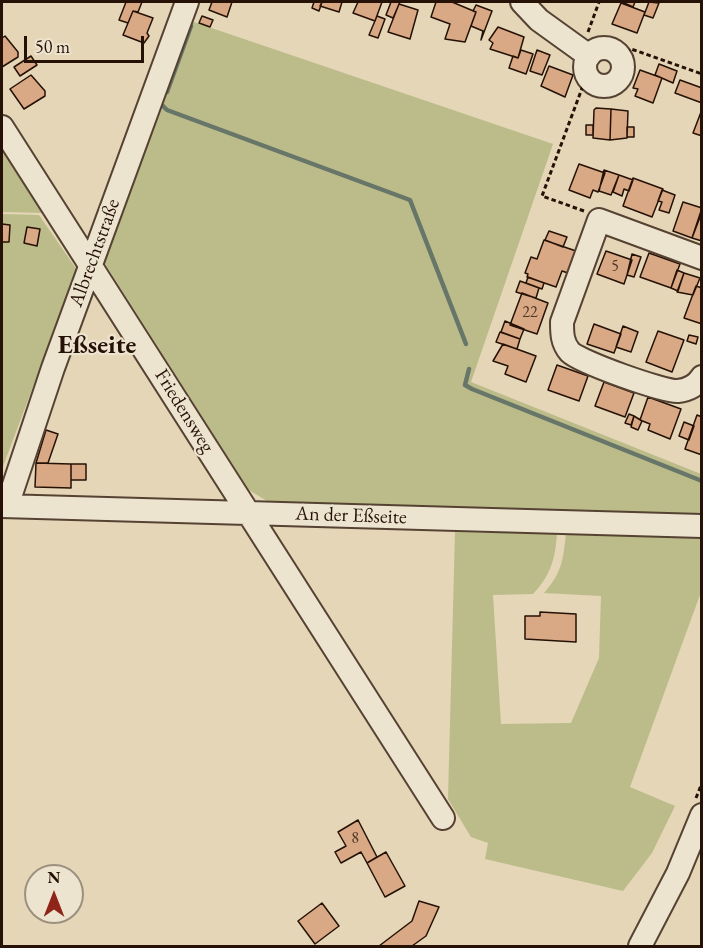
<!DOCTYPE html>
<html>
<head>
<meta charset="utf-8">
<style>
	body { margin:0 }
	#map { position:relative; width:703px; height:948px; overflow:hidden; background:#e4d6b7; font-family:"EB Garamond",serif }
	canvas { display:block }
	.frame { position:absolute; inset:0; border:3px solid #251106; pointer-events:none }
	.north { position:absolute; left:24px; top:864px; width:60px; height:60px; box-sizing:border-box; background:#ede4d0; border:2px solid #9d907f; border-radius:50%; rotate:0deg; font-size:16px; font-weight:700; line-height:24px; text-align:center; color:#251106 }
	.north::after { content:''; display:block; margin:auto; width:21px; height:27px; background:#8f2418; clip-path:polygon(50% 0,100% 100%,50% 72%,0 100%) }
	.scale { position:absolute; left:24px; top:36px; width:120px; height:27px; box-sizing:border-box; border:3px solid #251106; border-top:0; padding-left:8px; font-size:18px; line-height:21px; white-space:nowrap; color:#251106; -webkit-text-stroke:4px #ede4d0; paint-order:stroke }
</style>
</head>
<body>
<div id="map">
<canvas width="703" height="948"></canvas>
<div class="frame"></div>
<div class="north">N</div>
<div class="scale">50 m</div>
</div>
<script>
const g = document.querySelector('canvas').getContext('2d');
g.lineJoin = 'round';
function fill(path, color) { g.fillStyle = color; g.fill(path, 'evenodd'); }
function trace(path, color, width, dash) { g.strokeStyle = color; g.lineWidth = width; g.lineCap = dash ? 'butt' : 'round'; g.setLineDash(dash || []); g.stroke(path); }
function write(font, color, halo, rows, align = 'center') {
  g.font = font + ' "EB Garamond",serif'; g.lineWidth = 4.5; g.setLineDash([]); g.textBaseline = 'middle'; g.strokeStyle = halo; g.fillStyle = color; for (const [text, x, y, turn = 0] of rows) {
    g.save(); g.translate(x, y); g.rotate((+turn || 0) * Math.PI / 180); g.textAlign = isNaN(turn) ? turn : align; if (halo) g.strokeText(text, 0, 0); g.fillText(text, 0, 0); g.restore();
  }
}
fill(new Path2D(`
	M 188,20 L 553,144 L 471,382 L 701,474 L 701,516 L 272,504 L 249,490 L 104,262 Z
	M 2,148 L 44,213 L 2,212 Z
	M 2,214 L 39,215 L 77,270 L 2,469 Z
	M 455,532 L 557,534 C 555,559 551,575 533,594 L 493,595 L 501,724 L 571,723 L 599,658 L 601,596 L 544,593 C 562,572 563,561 566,533 L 701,536 L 701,592 L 630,787 L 675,806 L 652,853 L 623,891 L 485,859 L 488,843 L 471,837 L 448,799 Z`), '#bbbc89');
trace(new Path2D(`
	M 167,92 L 191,26
	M 163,106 L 167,110 L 410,200 L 466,344
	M 469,369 L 465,385 L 472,389 L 702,481`), '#68766a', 4.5);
const building = new Path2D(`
	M 126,2 L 142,2 L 138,12 L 133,11 L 128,23 L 119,20 Z
	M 212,2 L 232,2 L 227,17 L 209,10 Z
	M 314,2 L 322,2 L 319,11 L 312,8 Z
	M 322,2 L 342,2 L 339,12 L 320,6 Z
	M 358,2 L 382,2 L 375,21 L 353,13 Z
	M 391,2 L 400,2 L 393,18 L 386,15 Z
	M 436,2 L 452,2 L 476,12 L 465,42 L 445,39 L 450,24 L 431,17 Z
	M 622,2 L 635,2 L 633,7 Z
	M 649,2 L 659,3 L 653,18 L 644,15 Z
	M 621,3 L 645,12 L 637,33 L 612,24 Z
	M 399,4 L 418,10 L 410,39 L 388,32 Z
	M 476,5 L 492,11 L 481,40 L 483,31 L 471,26 L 476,12 L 473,11 Z
	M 133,11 L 153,18 L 147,33 L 149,36 L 144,43 L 123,35 Z
	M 202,16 L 213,20 L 210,27 L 199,23 Z
	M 377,16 L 385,19 L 378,38 L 369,35 Z
	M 498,27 L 524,37 L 518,58 L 490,49 L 493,43 L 489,40 Z
	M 5,36 L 18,52 L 18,57 L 2,67 L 2,38 Z
	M 521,50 L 533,54 L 526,74 L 509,68 L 513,56 L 518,58 Z
	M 537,50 L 550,55 L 542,75 L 530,71 Z
	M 31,56 L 37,65 L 20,76 L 14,67 Z
	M 659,64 L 677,71 L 673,83 L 655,75 Z
	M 549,66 L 573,75 L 565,97 L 541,86 Z
	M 640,70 L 662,78 L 653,103 L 635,96 L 638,89 L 633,88 Z
	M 31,75 L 45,91 L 45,96 L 24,109 L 10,89 Z
	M 680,80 L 702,88 L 702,103 L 675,93 Z
	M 596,108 L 611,109 L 610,140 L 593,138 L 594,110 Z
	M 611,109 L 628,111 L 627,138 L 610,140 Z
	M 701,112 L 702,112 L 702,136 L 693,133 Z
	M 586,125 L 593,125 L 593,135 L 586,135 Z
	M 627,127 L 634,127 L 634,137 L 627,137 Z
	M 579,164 L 605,173 L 598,192 L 593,190 L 590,198 L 569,190 Z
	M 604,170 L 619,175 L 611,195 L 599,191 Z
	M 619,175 L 633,180 L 629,191 L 624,189 L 622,196 L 613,192 Z
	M 633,178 L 663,189 L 652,217 L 623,206 Z
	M 662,190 L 675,195 L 669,213 L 659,210 L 662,202 L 658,201 Z
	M 683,202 L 702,208 L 692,238 L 673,231 Z
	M 702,212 L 702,241 L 692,238 Z
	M 2,224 L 10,225 L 9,242 L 2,242 Z
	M 27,227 L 40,229 L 37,246 L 24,243 Z
	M 549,231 L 567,237 L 563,247 L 545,240 Z
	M 544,240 L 576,251 L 568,273 L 562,271 L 556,287 L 527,277 L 528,274 L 525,273 L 531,257 L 537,259 Z
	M 606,251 L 632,260 L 624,284 L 597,274 Z
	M 649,253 L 680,264 L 671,288 L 640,277 Z
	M 632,254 L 641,257 L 634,277 L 627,275 Z
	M 677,270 L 684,273 L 678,291 L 671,288 Z
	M 684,273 L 700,278 L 693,295 L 677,292 Z
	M 528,277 L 544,283 L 542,289 L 526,283 Z
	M 520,281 L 539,288 L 536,298 L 516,292 Z
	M 696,286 L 702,288 L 702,324 L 684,318 Z
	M 522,293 L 548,303 L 537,334 L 510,325 Z
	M 505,321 L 524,329 L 520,339 L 501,332 Z
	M 594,324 L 621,334 L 614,353 L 587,344 Z
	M 623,326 L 638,332 L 631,352 L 616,347 Z
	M 658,331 L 684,340 L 672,372 L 646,362 Z
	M 500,332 L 520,339 L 517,349 L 496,342 Z
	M 689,335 L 698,337 L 696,344 L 687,341 Z
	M 503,344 L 536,356 L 526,382 L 505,374 L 508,366 L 493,361 Z
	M 557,365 L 588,376 L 579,401 L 548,390 Z
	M 604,382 L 634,393 L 625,417 L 595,406 Z
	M 648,397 L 681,409 L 670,439 L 648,430 L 650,424 L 640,420 Z
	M 629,414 L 634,416 L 631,425 L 625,423 Z
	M 697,415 L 702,417 L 702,455 L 685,449 Z
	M 634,416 L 642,421 L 638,430 L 631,427 Z
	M 684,422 L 694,426 L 689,440 L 679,436 Z
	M 46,430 L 58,434 L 48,463 L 36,463 Z
	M 36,463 L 71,464 L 71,488 L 35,487 Z
	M 71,464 L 86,464 L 86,480 L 71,480 Z
	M 540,612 L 576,614 L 576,642 L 525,639 L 525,616 L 540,616 Z
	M 358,820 L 377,857 L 367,863 L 361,852 L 341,863 L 335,852 L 346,846 L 338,832 Z
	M 386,852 L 405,886 L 385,897 L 367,863 Z
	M 419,901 L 439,907 L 426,936 L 412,946 L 379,946 L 412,921 Z
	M 322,903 L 339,926 L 315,944 L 298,921 Z`);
fill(building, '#d8a984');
trace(building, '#251106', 1.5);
const minor = new Path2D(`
	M 522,2 L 539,20 L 589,56
	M585 67a19 19 0 1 1 38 0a19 19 0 1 1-38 0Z
	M 2,127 L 443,818
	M 702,258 L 599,220 L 562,322 C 562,333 562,343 570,352 C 580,362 664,392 678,391 C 688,390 697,385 702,377
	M 2,506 L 702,526
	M 7,506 L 53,368 L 187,2
	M 640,946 L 678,873 L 702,815`);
trace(minor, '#554232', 26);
trace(new Path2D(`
	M 588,32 L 599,2
	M 620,57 L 631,49 L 702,74
	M 584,211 L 542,196 L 584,83 L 591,80
	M 696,798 L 702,783`), '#251106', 3, [4.5, 3]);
trace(minor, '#ede4d0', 22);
write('16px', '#523726', null, [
	["5",615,267],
	["22",530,313],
	["8",355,839]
]);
write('20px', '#251106', '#ede4d0', [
	["Albrechtstraße",95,253,-70],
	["Friedensweg",184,411,58],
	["An der Eßseite",351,516,2]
]);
write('bold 26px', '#251106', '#ede4d0', [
	["Eßseite",97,346]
]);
</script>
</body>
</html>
